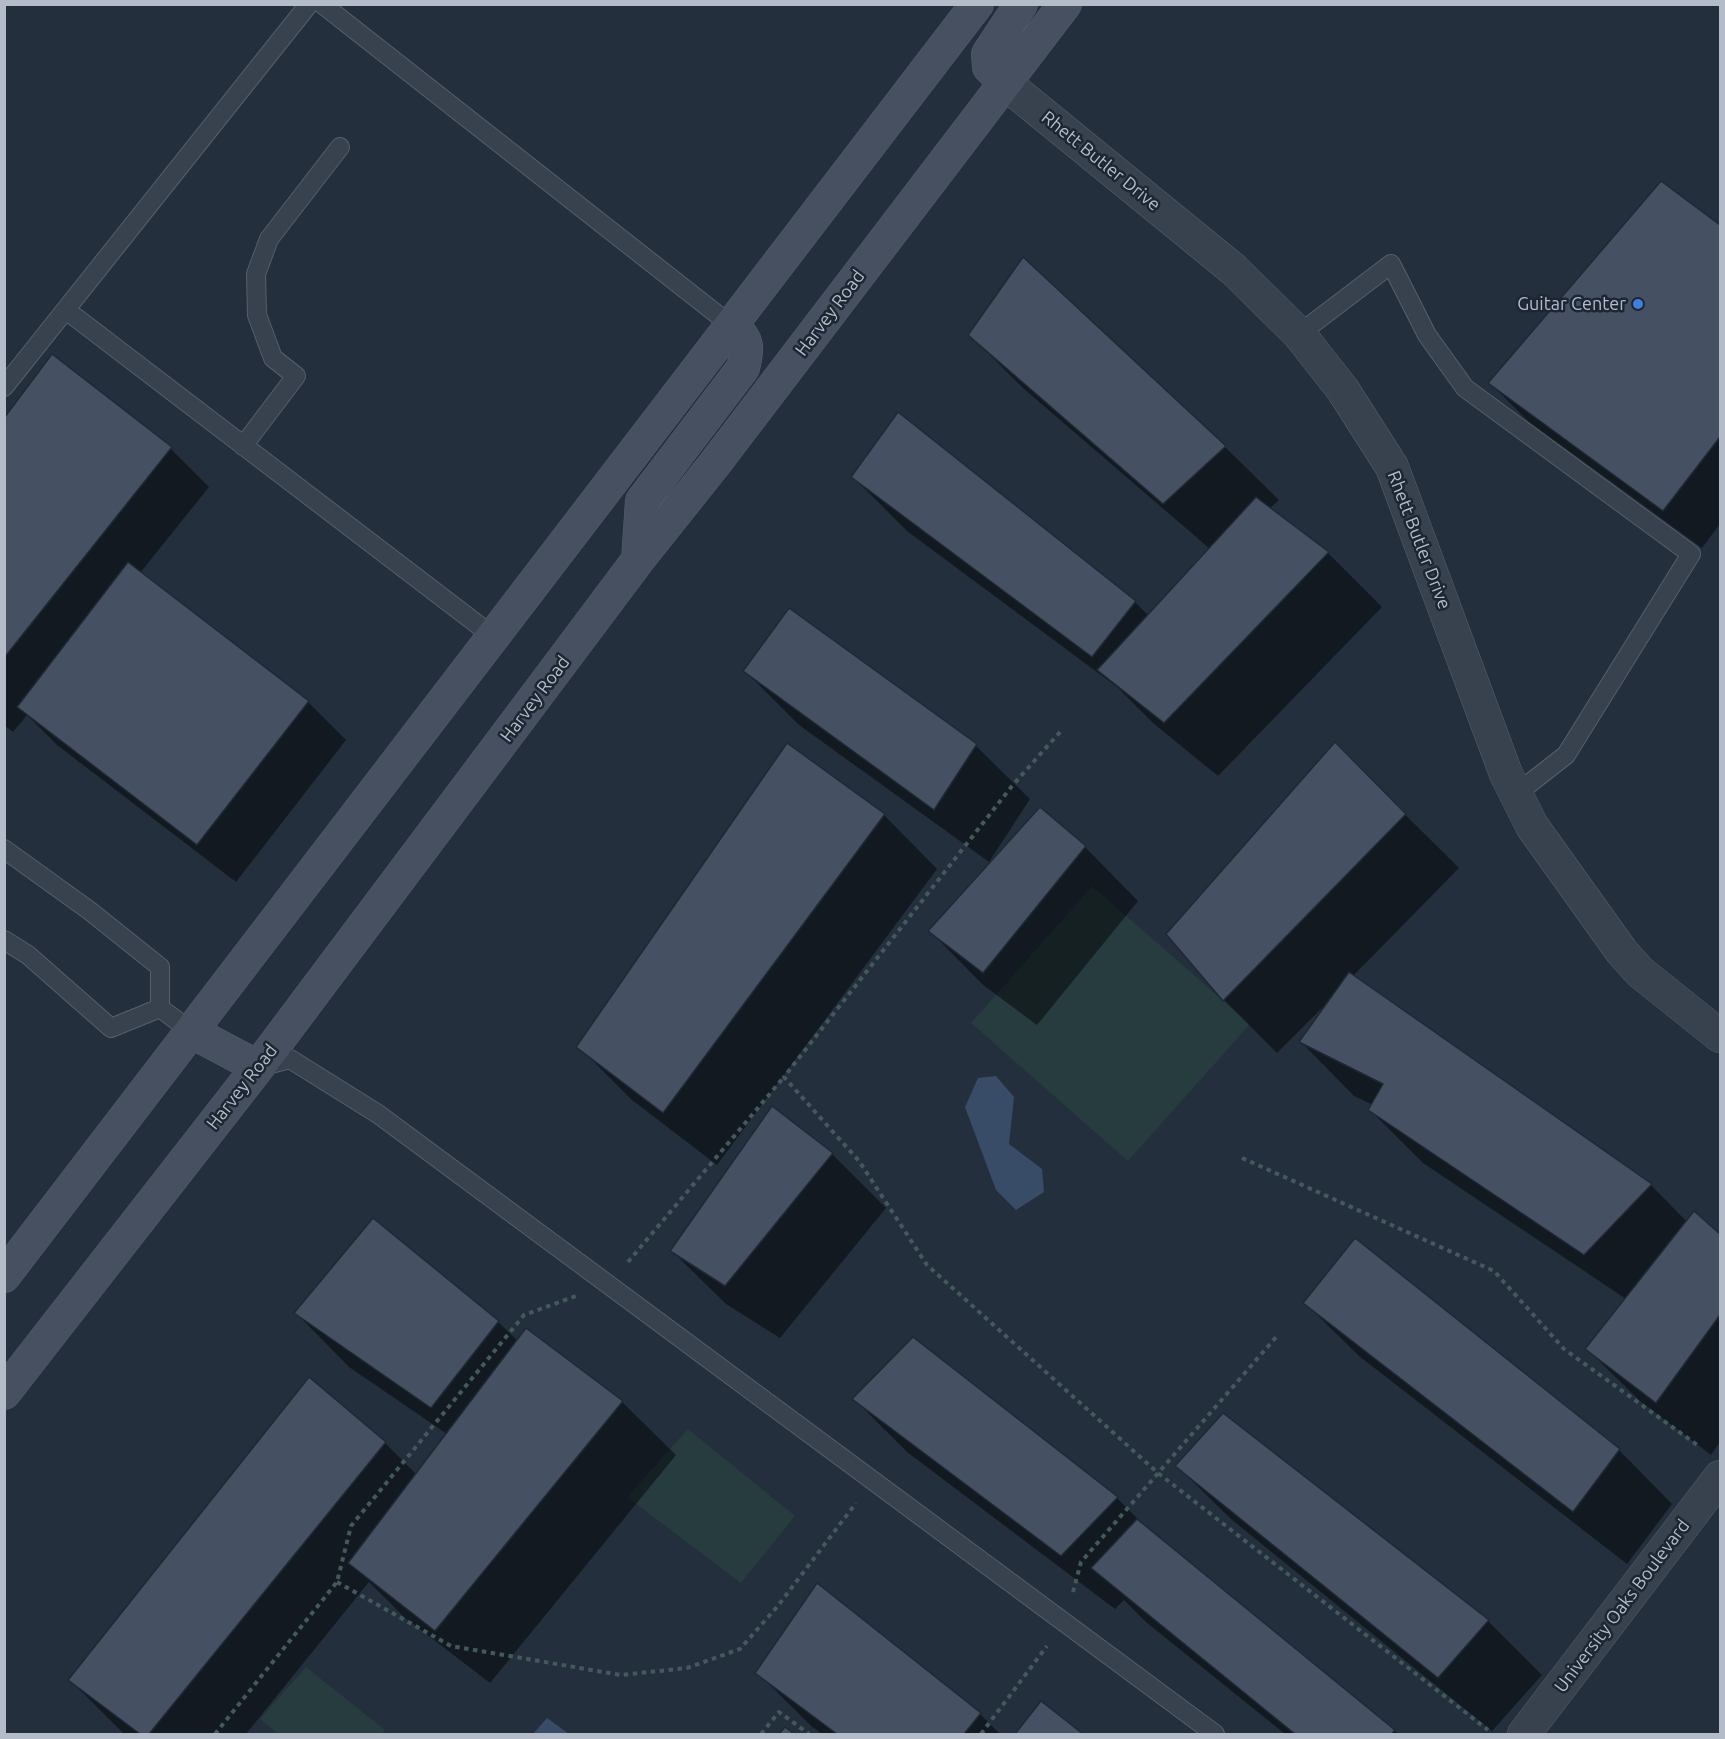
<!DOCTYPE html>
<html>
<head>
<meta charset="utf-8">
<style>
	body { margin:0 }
	#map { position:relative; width:1725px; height:1739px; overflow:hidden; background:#242f3e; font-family:Ubuntu,sans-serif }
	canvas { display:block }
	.frame { position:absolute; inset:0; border:6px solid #b4bcc9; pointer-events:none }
</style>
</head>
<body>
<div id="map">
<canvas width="1725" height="1739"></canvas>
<div class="frame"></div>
</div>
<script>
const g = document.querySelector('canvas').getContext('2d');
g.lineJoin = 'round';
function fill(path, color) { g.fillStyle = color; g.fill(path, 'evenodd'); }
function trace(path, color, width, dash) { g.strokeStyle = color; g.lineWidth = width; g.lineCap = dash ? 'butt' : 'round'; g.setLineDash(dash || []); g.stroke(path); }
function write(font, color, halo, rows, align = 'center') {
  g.font = font + ' Ubuntu,sans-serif'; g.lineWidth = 5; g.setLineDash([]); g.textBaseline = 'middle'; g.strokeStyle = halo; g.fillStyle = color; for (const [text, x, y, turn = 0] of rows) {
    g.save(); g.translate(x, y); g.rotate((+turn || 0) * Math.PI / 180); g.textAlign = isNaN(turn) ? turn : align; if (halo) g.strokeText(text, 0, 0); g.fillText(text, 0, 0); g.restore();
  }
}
fill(new Path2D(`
	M 1092,886 L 1250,1024 L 1128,1161 L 971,1023 Z
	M 688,1429 L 795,1516 L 741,1583 L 627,1497 Z
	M 306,1667 L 385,1730 L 382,1734 L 278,1734 L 260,1719 Z`), '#263c3f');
fill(new Path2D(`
	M 996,1076 L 1014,1097 L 1009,1144 L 1042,1169 L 1044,1192 L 1016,1210 L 996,1190 L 965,1107 L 978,1078 Z
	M 547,1718 L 569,1734 L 533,1734 Z`), '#394c67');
fill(new Path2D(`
	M 1662,183 L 1720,226 L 1720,524 L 1702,548 L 1528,421 L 1490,383 Z
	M 970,335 L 1225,447 L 1279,500 L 1269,509 L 1328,553 L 1382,607 L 1218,776 L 1153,723 L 1117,687 L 907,531 L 853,477 L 899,414 L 1135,602 L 1149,616 L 1210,549 L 1023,388 Z
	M 4,420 L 171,449 L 209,487 L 140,573 L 308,702 L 346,740 L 236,882 L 57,745 L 27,715 L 13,732 L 4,725 Z
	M 789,610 L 976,746 L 1030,799 L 989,862 L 799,725 L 745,671 Z
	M 1335,745 L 1459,868 L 1353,976 L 1651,1185 L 1687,1222 L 1694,1213 L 1720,1236 L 1720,1442 L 1711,1455 L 1641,1402 L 1587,1349 L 1626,1299 L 1423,1163 L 1370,1110 L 1373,1105 L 1354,1096 L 1301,1042 L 1326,1006 L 1325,1005 L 1277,1053 L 1224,1000 Z
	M 884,815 L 937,869 L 717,1165 L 632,1100 L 578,1046 Z
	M 1085,847 L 1138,901 L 1037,1025 L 983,985 L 930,931 Z
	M 773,1108 L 832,1154 L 886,1208 L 780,1338 L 726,1304 L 672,1251 Z
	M 374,1221 L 498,1322 L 518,1341 L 622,1402 L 676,1455 L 490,1683 L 404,1617 L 369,1582 L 246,1734 L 124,1734 L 70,1680 L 385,1443 L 417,1475 L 447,1434 L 349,1367 L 296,1313 Z
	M 1305,1303 L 1619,1450 L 1672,1504 L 1627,1564 L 1359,1356 Z
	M 854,1399 L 1117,1498 L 1154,1535 L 1398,1734 L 1285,1734 L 1146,1622 L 1124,1600 L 1115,1609 L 907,1452 Z
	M 1177,1466 L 1488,1621 L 1542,1675 L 1492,1731 L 1231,1519 Z
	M 757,1672 L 980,1714 L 1000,1734 L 822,1734 L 811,1726 Z
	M 1041,1704 L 1080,1734 L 1017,1734 Z`), '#0007');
const building = new Path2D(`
	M 1661,181 L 1720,225 L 1720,437 L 1663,511 L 1488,383 Z
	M 1023,257 L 1226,446 L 1163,504 L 968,335 Z
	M 52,354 L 172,447 L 4,658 L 4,418 Z
	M 898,412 L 1136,601 L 1092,657 L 851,477 Z
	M 1256,497 L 1329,552 L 1164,723 L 1097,670 Z
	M 128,562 L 309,701 L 197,845 L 17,707 Z
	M 789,608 L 977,744 L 934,810 L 743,671 Z
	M 1335,742 L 1406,814 L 1223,1001 L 1166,934 Z
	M 787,743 L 885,814 L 663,1113 L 576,1047 Z
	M 1040,807 L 1086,846 L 983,973 L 928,931 Z
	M 1349,972 L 1652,1184 L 1584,1255 L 1368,1110 L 1383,1084 L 1299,1042 Z
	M 772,1106 L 833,1153 L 725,1286 L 670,1251 Z
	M 1694,1211 L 1720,1234 L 1720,1315 L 1656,1403 L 1585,1349 Z
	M 373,1218 L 499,1321 L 431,1408 L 294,1313 Z
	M 1355,1238 L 1620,1449 L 1573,1512 L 1303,1303 Z
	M 526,1328 L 623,1401 L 435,1631 L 348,1563 Z
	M 913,1337 L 1118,1497 L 1061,1556 L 852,1399 Z
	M 309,1377 L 386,1442 L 149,1734 L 140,1734 L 68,1680 Z
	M 1223,1413 L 1489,1620 L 1438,1678 L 1175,1466 Z
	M 1137,1519 L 1395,1730 L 1392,1734 L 1295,1734 L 1091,1568 Z
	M 817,1583 L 981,1713 L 964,1734 L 837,1734 L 755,1673 Z
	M 1041,1701 L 1083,1734 L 1015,1734 Z
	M 785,1727 L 794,1734 L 779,1734 Z`);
fill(building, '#455162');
trace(building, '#1f2835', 1.5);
const lane = new Path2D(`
	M 322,4 L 732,326
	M 66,310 L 494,637
	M 1299,334 L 1391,264 L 1427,335 L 1465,388 L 1691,554 L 1566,755 L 1516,794
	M 4,387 L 309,4
	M 243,446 L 296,376 L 273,358 L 257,315 L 256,274 L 269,239 L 340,147
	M 4,849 L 90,911 L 160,967 L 160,1008
	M 4,940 L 28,955 L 111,1028 L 160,1008
	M 160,1008 L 192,1032
	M 259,1067 L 290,1059 L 378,1114 L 1215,1734`);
const street = new Path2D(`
	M 1005,83 L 1233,269 L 1299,334 L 1343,390 L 1392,467 L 1506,774 L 1532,826 L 1622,952 L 1640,972 L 1720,1036
	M 1524,1734 L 1720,1477`);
const secondary = new Path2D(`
	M 1005,83 L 989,67 L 988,54 L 1021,4
	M 638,560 L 642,501 L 743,368 C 748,349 749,339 732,326
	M 192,1032 L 258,1067
	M 4,1276 L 977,4
	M 4,1393 L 258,1067 L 638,560 L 713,466 L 1065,4`);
trace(lane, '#565f6c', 20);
trace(street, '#565f6c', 34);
trace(secondary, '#565f6c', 34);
trace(new Path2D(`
	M 1060,732 L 1012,786 L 784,1077 L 859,1161 L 927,1265 L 1158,1473 L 1488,1730
	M 1242,1158 L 1494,1271 L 1564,1349 L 1700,1447
	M 628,1262 L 784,1077
	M 337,1582 L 451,1646 L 621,1675 L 687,1668 L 740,1649 L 777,1607 L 856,1503
	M 1073,1592 L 1081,1562 L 1277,1336
	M 215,1734 L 337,1582 L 351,1526 L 524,1315 L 576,1296
	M 761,1734 L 779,1712 L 809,1734
	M 981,1734 L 1047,1646`), '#44595c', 4, [4.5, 4.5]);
trace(lane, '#38414e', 18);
trace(street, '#38414e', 33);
trace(secondary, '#465061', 33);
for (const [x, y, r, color] of [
	[1638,304,6,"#3f7fe0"]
]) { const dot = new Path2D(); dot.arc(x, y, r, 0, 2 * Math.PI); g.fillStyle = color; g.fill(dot); trace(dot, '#1d2633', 2); }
write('18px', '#b4bcc9', '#1d2633', [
	["Rhett Butler Drive",1101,161,39],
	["Harvey Road",830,313,-53],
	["Rhett Butler Drive",1419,540,69],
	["Harvey Road",535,699,-53],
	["Harvey Road",242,1087,-52],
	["University Oaks Boulevard",1622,1606,-53]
]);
write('18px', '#b4bcc9', '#1d2633', [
	["Guitar Center",1626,304]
], 'right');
</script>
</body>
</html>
